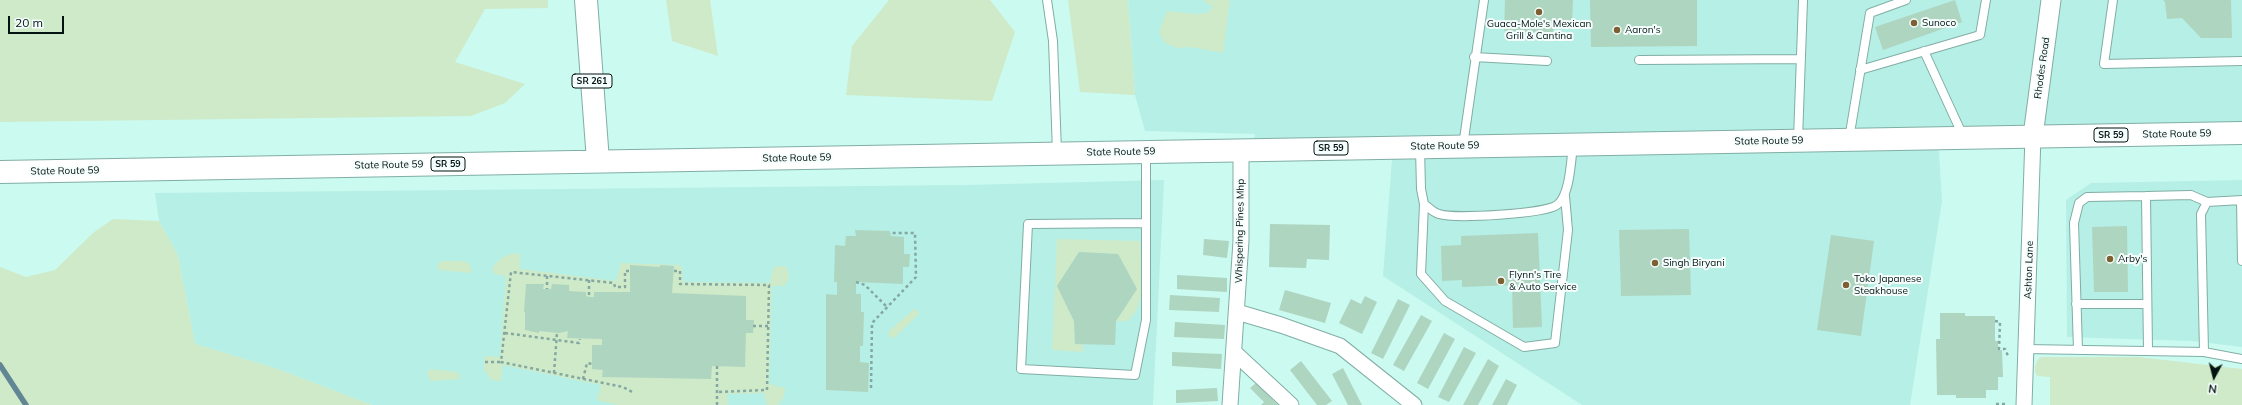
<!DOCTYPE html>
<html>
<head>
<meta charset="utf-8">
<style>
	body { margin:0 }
	#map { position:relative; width:2242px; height:405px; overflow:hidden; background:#cbfaf1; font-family:Mulish,sans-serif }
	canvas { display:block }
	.north { position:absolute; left:2194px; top:357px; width:40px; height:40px; -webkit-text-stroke:3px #f5fefc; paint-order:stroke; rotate:187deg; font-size:11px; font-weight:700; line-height:16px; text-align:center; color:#031311 }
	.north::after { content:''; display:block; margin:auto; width:14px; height:18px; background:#031311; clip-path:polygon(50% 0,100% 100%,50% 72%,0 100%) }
	.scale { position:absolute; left:8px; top:16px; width:56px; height:18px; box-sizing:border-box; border:2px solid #031311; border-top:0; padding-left:5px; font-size:12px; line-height:14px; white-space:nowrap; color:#031311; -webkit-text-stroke:3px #f5fefc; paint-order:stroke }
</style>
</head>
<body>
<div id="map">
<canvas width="2242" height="405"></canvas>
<div class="north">N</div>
<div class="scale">20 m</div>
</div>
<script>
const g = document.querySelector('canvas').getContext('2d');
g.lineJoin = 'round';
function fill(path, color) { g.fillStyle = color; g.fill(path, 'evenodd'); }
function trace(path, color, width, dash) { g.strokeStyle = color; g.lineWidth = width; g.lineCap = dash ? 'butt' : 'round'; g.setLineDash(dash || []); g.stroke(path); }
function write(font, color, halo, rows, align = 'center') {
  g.font = font + ' Mulish,sans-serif'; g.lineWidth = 4; g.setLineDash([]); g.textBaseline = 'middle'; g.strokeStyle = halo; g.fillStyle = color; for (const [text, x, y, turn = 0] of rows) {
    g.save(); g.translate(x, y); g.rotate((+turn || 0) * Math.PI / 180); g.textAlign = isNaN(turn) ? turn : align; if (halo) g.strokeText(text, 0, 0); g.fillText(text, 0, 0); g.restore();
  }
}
fill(new Path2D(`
	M 1128,0 L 2242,0 L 2242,133 L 1938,137 L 1942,201 L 1910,405 L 1582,405 L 1383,276 L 1393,147 L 1252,150 L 1255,134 L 1145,131 L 1135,95 Z
	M 1164,180 L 1153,405 L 372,405 L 275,368 L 195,344 L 178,255 L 159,221 L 155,193 L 966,185 Z
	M 2242,180 L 2242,347 L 2192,341 L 2067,337 L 2066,200 L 2091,183 Z`), '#b6efe5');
fill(new Path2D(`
	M 0,0 L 548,0 L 548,8 L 485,9 L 455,62 L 525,84 L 505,103 L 471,116 L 0,122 Z
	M 666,0 L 710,0 L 718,56 L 672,41 Z
	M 889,0 L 990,0 L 1015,32 L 992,101 L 846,95 L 852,46 Z
	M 1068,0 L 1128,0 L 1135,95 L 1080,92 Z
	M 1203,0 L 1230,0 L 1223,53 L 1191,47 L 1178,48 L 1165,43 L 1159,32 L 1167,11 L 1195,14 L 1207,13 L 1213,7 Z
	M 113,219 L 159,221 L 178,255 L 195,344 L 275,368 L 372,405 L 0,405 L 0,267 L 26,277 L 55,270 L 93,233 Z
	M 1057,239 L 1140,241 C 1141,265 1149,305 1127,321 L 1116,321 L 1137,289 L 1118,254 L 1079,252 L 1057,286 L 1074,321 L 1075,344 L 1083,344 L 1083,352 L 1052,350 Z
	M 517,253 L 520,255 L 520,269 L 616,281 L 621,263 L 679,265 L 682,267 L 683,282 L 770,283 L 773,269 L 778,266 L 787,267 L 789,280 L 783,286 L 772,286 L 769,384 L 785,388 L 784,397 L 778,405 L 767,405 L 764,393 L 727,394 L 728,405 L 617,405 L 597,400 L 601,385 L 503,365 L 501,381 L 491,380 L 484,369 L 484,358 L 487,356 L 500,357 L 506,276 L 495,274 L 492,270 C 495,260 507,254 517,253 Z
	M 441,261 L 466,261 L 471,267 L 471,273 L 439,270 L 437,266 Z
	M 914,309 L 919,312 L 918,315 L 894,338 L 889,337 L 888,332 Z
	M 2040,357 L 2139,357 L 2242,369 L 2242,405 L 2050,405 L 2050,377 L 2037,376 C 2033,368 2035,364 2040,357 Z
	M 429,369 L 457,372 L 460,376 L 460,379 L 431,381 L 427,375 Z`), '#ceeac8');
trace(new Path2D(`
	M 0,365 L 26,405`), '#628794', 5.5);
fill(new Path2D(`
	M 1505,0 L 1573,0 L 1572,25 L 1554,24 L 1553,33 L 1504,31 Z
	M 1590,0 L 1697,0 L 1697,46 L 1591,47 Z
	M 1955,0 L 1962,22 L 1883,50 L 1875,27 Z
	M 2163,0 L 2231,0 L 2232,38 L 2201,38 L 2182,18 L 2167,19 L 2165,2 Z
	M 1270,224 L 1330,225 L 1329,260 L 1307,259 L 1306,268 L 1269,267 Z
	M 2127,226 L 2128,292 L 2094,292 L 2092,227 Z
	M 1689,229 L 1691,295 L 1621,296 L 1619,230 Z
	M 855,230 L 890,231 L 891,236 L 904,237 L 904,254 L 910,254 L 909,267 L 903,267 L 903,284 L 856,282 L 856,294 L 861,294 L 861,312 L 864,312 L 863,346 L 860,346 L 860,362 L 869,363 L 868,392 L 826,390 L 826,294 L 837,295 L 837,282 L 834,282 L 835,245 L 845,246 L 846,236 L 856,236 Z
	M 1538,233 L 1542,327 L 1513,328 L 1512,285 L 1462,287 L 1462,280 L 1442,281 L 1441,246 L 1461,245 L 1461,236 Z
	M 1831,235 L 1874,241 L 1861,336 L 1817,330 Z
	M 1204,239 L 1229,241 L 1227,258 L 1203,255 Z
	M 1079,252 L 1118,254 L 1137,289 L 1116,321 L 1115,345 L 1075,344 L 1074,321 L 1057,286 Z
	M 630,265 L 660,267 L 660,265 L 674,266 L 672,293 L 746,296 L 746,320 L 754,320 L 753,333 L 746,333 L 745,367 L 712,366 L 711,379 L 602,377 L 603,370 L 592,369 L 592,345 L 602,345 L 602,339 L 567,338 L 568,331 L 559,333 L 539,331 L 539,333 L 525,330 L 525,312 L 524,312 L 526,284 L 544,284 L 543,289 L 551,289 L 552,284 L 569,285 L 569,291 L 586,292 L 586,296 L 589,297 L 594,297 L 594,292 L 630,292 Z
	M 1177,275 L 1227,278 L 1227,292 L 1177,289 Z
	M 1285,290 L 1331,303 L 1325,323 L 1279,310 Z
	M 1170,295 L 1220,298 L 1219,312 L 1169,310 Z
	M 1365,296 L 1377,302 L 1362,334 L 1339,323 L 1351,299 L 1361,304 Z
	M 1398,299 L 1410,305 L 1383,359 L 1371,353 Z
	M 1940,313 L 1965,313 L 1965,316 L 1995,316 L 1995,341 L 1998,341 L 1998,350 L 2002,350 L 2003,377 L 1998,377 L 1998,390 L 1986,390 L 1986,398 L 1956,398 L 1956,395 L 1937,395 L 1936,339 L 1940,339 Z
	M 1421,315 L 1432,321 L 1404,371 L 1393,365 Z
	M 1175,322 L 1225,325 L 1224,339 L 1174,337 Z
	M 1444,333 L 1455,339 L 1428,389 L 1417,383 Z
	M 1464,347 L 1476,353 L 1449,402 L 1438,397 Z
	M 1172,352 L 1222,354 L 1221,369 L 1172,366 Z
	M 1488,359 L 1499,366 L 1478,405 L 1463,405 Z
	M 1301,361 L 1332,401 L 1326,405 L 1317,405 L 1290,370 Z
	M 1343,368 L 1362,405 L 1348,405 L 1332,374 Z
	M 1506,379 L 1517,385 L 1507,405 L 1492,405 Z
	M 1256,383 L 1278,405 L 1261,405 L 1264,402 L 1250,388 Z
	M 1217,388 L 1218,401 L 1176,403 L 1176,390 Z`), '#aed5c0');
const service = new Path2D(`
	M 1047,0 L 1053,41 L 1057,152
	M 2113,0 L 2104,64 L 2242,61
	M 1924,51 L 1963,136
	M 1474,57 L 1547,61
	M 1639,60 L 1801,59
	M 1860,70 L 1980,35 L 1986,0
	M 1798,139 L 1803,0
	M 1849,139 L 1870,13 L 1906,0
	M 1463,146 L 1484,0
	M 1420,148 L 1421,189 L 1424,204 C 1428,207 1434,213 1439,214 C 1455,219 1544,214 1557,205 C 1570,196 1571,160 1573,145
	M 2146,196 L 2191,195 L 2207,202
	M 2241,200 L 2242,261
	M 1424,204 L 1421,274 L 1445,301 L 1524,347 L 1555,343 L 1568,230 L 1565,196
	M 1145,223 L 1028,224 L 1021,369 L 1135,375 L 1146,320 L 1146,153
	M 2076,304 L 2147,304
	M 2026,349 L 2204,352 L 2242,359
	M 2078,350 L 2074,223 L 2079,203 L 2087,197 L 2146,196 L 2148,351
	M 2204,352 L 2201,214 L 2207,202 L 2242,200`);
const minor = new Path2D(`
	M 1237,312 L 1281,325 L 1340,346 L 1414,405
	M 1235,353 L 1291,405
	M 1230,405 L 1241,241 L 1241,150
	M 2024,405 L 2033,136`);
const tertiary = new Path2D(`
	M 2033,136 L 2051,0`);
const primary = new Path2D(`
	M 586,0 L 598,161
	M 0,172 L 2242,133`);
trace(service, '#80aea5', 10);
trace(minor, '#80aea5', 17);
trace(tertiary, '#80aea5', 21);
trace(primary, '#80aea5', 24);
trace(new Path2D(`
	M 629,271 L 625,271 L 625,287 L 615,287 L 614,283 L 511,272 L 501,362 L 623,387 L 634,393
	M 674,271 L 680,271 L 680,284 L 769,285 L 767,390 L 717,392
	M 547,276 L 547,289
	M 589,280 L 589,297
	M 856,282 L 865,285 L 887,307
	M 1995,321 L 2000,322 L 1999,349 L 2005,349 L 2008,356
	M 753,326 L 768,326
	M 505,333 L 579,343 L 580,339
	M 485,362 L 501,362
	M 554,373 L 557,332
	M 583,379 L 587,363 L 592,364
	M 871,388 L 872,323 L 916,277 L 915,233 L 890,233
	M 1996,404 L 2008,404
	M 717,405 L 717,366`), '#84a8a1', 2.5, [3, 3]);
trace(service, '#fff', 8);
trace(minor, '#fff', 15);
trace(tertiary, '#fff', 19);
trace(primary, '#fff', 22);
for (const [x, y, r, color] of [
	[1539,12,4,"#7c6033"],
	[1914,23,4,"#7c6033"],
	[1617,30,4,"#7c6033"],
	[2110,259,4,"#7c6033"],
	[1655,263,4,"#7c6033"],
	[1501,281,4,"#7c6033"],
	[1846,285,4,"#7c6033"]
]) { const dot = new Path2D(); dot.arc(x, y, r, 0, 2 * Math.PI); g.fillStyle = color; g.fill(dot); trace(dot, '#f5fefc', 1.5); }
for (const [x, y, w] of [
	[592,81,40],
	[2111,135,34],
	[1331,148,34],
	[448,164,34]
]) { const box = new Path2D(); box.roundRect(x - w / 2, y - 7, w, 14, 3); g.fillStyle = '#f5fefc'; g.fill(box); trace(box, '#031311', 1); }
write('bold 9px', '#031311', null, [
	["SR 261",592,81],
	["SR 59",2111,135],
	["SR 59",1331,148],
	["SR 59",448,164]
]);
write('10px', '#031311', '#f5fefc', [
	["Sunoco",1922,23],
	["Guaca-Mole's Mexican",1539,24,"center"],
	["Grill & Cantina",1539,36,"center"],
	["Aaron's",1625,30],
	["Arby's",2118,259],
	["Singh Biryani",1663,263],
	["Flynn's Tire",1509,275],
	["& Auto Service",1509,287],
	["Toko Japanese",1854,279],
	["Steakhouse",1854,291]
], 'left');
write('10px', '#031311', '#f5fefc', [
	["Rhodes Road",2042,68,-82],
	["State Route 59",2177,134,-1],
	["State Route 59",1769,141,-1],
	["State Route 59",1445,146,-1],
	["State Route 59",1121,152,-1],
	["State Route 59",797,158,-1],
	["State Route 59",389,165,-1],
	["State Route 59",65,171,-1],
	["Whispering Pines Mhp",1240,231,-89],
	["Ashton Lane",2029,270,-88]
]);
</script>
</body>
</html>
